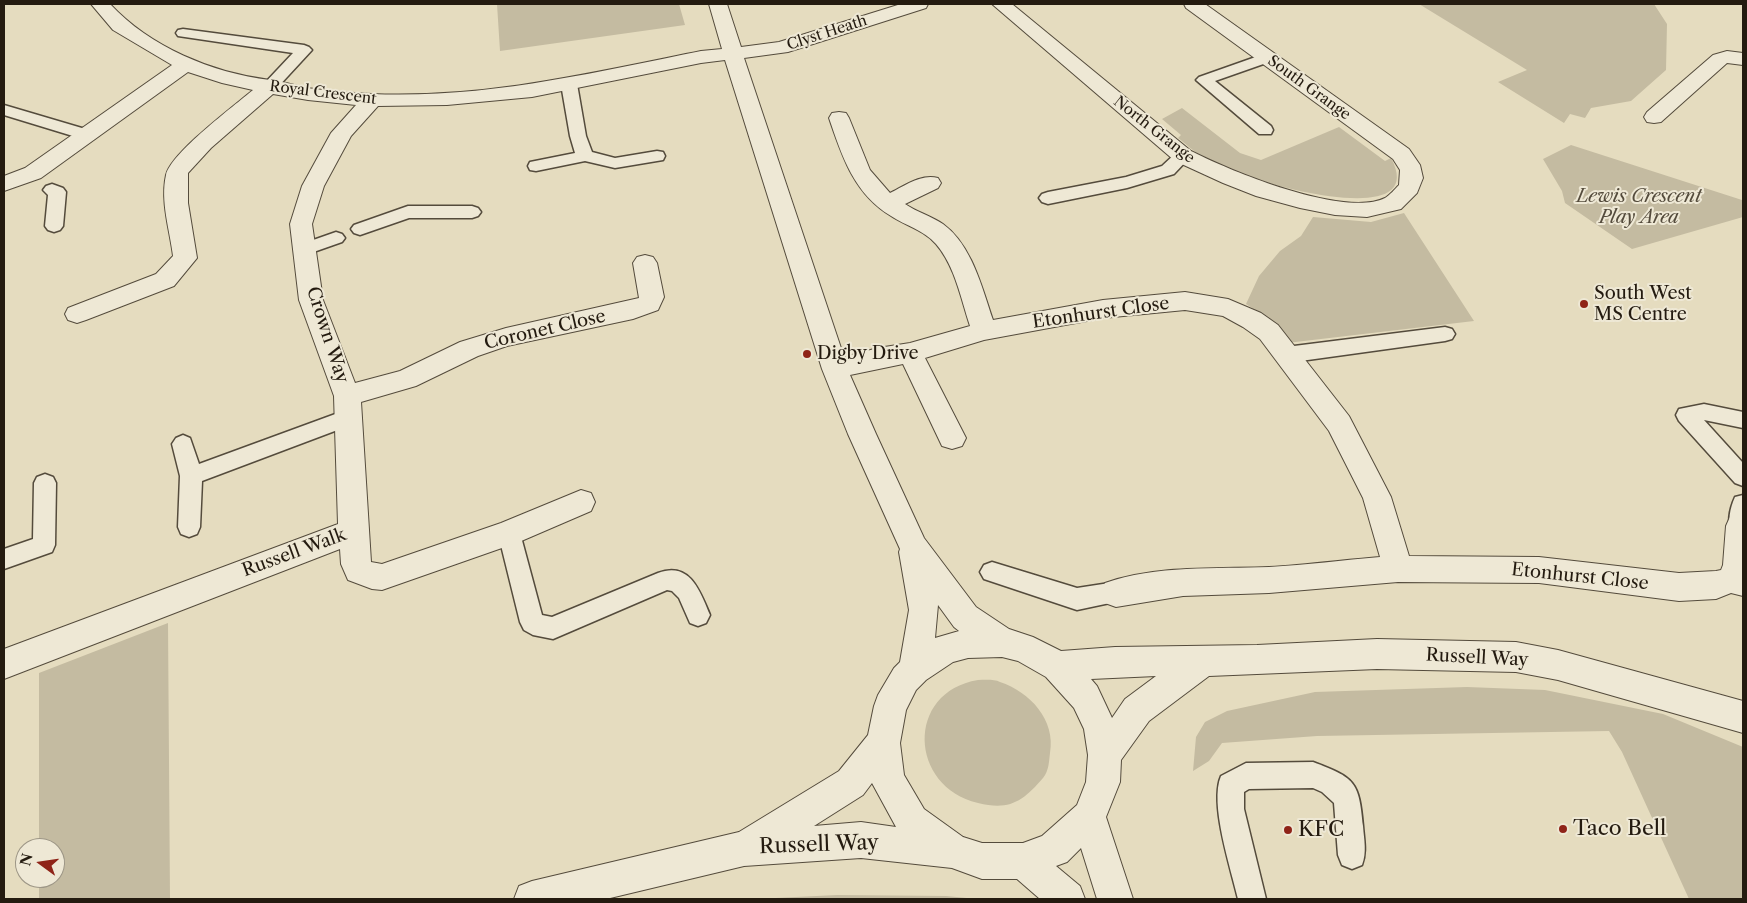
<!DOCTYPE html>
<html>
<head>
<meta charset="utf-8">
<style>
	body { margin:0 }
	#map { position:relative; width:1747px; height:903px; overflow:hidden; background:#e5dcbf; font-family:"Libre Caslon Text",serif }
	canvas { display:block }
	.frame { position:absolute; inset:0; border:5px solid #241b10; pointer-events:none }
	.north { position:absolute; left:15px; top:838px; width:50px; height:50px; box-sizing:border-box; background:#eee8d5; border:1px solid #9d9686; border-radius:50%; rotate:284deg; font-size:14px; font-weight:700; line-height:20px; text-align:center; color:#241b10 }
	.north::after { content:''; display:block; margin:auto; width:18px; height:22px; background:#8f2418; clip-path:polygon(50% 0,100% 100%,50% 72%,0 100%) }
</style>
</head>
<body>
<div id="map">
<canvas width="1747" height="903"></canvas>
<div class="frame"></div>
<div class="north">N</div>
</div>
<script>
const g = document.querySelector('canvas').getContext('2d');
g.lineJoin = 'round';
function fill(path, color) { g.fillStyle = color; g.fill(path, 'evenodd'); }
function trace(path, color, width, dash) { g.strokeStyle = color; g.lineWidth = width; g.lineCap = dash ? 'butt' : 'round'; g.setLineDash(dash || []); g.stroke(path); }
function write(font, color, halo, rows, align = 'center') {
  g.font = font + ' "Libre Caslon Text",serif'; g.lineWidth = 4; g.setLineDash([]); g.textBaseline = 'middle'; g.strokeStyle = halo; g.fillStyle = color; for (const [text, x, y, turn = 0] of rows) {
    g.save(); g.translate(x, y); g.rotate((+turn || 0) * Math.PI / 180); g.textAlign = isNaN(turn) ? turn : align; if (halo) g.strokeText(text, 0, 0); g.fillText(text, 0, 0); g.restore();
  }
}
fill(new Path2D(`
	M 497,4 L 679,4 L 685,25 L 500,51 Z
	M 1419,4 L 1654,4 L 1667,24 L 1666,70 L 1631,101 L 1591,108 L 1585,118 L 1570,114 L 1564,123 L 1498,82 L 1527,70 Z
	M 1182,108 L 1240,153 L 1261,160 L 1339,127 L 1385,161 L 1391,158 C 1427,225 1288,190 1263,181 C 1247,176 1218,166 1203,157 C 1194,152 1186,144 1178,138 L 1181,135 L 1162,119 Z
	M 1571,145 L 1742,200 L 1743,217 L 1632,249 L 1565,203 L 1562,191 L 1543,159 Z
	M 1404,213 L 1474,321 L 1287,343 L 1261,314 L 1246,304 L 1259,276 L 1280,251 L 1301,236 L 1313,217 L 1371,222 Z
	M 168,623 L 170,899 L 39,899 L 39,878 L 55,878 L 55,848 L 39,848 L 39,673 Z
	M 978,680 C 985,680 994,679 1000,682 C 1030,692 1056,720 1050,753 C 1049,761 1049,771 1043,778 C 1023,801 1010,811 978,803 C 909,787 905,692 978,680 Z
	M 1467,687 L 1545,690 L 1663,714 L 1743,747 L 1743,899 L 1689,899 L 1622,752 L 1609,731 L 1317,736 L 1222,743 L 1209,761 L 1193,771 L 1196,737 L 1205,722 L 1227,711 L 1315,692 Z
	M 837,895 L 946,896 L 977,899 L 755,899 Z`), '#c4bba1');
const service = new Path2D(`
	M 183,29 L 304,45 L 309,47 L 312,50 L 276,89 L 264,89 L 262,86 L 293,53 L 178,36 L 176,33 L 178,30 Z
	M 1267,53 L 1272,55 L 1275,58 L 1272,61 L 1215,81 L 1271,126 L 1273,130 L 1271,134 L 1259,134 L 1196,80 L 1199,77 Z
	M 569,79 L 574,81 L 577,84 L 586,136 L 592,152 L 615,158 L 657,151 L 663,152 L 665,156 L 663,160 L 615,168 L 585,161 L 536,171 L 530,170 L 528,166 L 530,162 L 575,153 L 570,136 L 561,84 L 564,81 Z
	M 4,105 L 92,131 L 94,135 L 92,139 L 86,140 L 4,115 Z
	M 1183,151 L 1189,152 L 1191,156 L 1174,174 L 1127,188 L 1048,204 L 1042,202 L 1039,198 L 1042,194 L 1048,192 L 1126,177 L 1162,166 L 1177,152 Z
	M 52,184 L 63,188 L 66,192 L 63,226 L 60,230 L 54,232 L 48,230 L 45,226 L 48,195 L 43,190 L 46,186 Z
	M 408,206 L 472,206 L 478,208 L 481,212 L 478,216 L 472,218 L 409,218 L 360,235 L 354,233 L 351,229 L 354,225 Z
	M 336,232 L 342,234 L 345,238 L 342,242 L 305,255 L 299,253 L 296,249 L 299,245 Z
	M 1445,327 L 1452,329 L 1455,334 L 1452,339 L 1445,341 L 1286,363 L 1279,360 L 1276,355 L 1279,350 L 1286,347 Z
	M 1704,404 L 1743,412 L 1743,428 L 1704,420 L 1743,463 L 1743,486 L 1735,483 L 1679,421 L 1676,415 L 1679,409 Z
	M 349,409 L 356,411 L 359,417 L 356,423 L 202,481 L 200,527 L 197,534 L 189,537 L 181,534 L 178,527 L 180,476 L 172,444 L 176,438 L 183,435 L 190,438 L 199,464 Z
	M 45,474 L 53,477 L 56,483 L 55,545 L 52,552 L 4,569 L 4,549 L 33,539 L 34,483 L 37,477 Z
	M 1743,495 L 1743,535 L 1740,536 L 1732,533 C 1727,522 1730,508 1735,497 Z
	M 509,523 L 517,526 L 520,533 L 542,615 L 552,617 L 658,573 C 690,561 700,591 710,615 L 706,623 L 698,626 L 690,623 L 679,598 L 672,591 L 667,590 L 553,639 L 533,635 L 524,630 L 520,622 L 498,533 L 501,526 Z
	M 992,562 L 1077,588 L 1116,582 L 1124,586 L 1128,593 L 1124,600 L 1077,610 L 984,579 L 980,572 L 984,565 Z
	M 1313,762 C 1355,778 1359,781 1363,826 C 1364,840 1367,852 1362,865 L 1352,869 L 1342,865 L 1338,855 L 1334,803 L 1322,792 L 1313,788 L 1249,789 L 1244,792 L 1244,809 L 1266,899 L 1238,899 C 1231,869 1209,803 1221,776 L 1246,763 Z`);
const minor = new Path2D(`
	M 91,4 L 110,4 C 150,47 212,73 270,80 C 283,81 295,86 307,88 C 328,91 350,93 371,94 C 483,99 592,73 701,51 L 722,49 L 709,4 L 727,4 L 741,47 L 779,42 L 901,4 L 928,4 L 926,8 L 788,52 L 744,58 L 844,357 L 878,348 L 910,343 L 970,326 C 961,299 955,266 936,244 C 924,230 906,226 891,216 C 854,194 842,156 829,118 L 832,113 L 839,112 L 846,113 L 849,118 L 870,170 L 890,193 C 904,186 922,173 938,178 L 941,183 L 938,188 L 905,204 C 917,212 931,216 943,224 C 972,245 982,288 993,320 L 1103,300 L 1185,292 L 1228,299 L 1261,313 L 1278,325 L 1349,416 L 1391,497 L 1409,556 L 1539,557 L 1679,573 L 1716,571 L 1721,570 L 1723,565 L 1726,526 L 1730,517 L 1740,513 L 1743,515 L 1743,596 L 1731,593 L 1716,599 L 1679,601 L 1539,583 L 1398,582 L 1269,593 L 1183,596 L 1116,607 L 1105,603 L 1101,593 L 1105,583 C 1155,565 1217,569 1269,567 C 1306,565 1343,560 1380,557 L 1363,498 L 1329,431 L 1260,339 L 1243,327 L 1223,316 L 1185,310 L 1103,318 L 984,340 L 925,358 L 966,438 L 962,446 L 952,449 L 942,446 L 903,364 L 850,375 L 876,434 L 924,538 L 976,607 L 1009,629 L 1033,637 L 1061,651 L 1115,647 L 1257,645 L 1377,639 L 1516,642 L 1558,650 L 1743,701 L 1743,733 L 1558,680 L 1516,672 L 1377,669 L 1209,676 L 1149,721 L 1121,760 L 1120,782 L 1106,817 L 1133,899 L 1097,899 L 1081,848 L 1067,862 L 1056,866 L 1080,886 L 1085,899 L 1040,899 L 1017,879 L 982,879 L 952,868 L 861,858 L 744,866 L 606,899 L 514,899 L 519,886 L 532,881 L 739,832 L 839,771 L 868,735 L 874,706 L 878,695 L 894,668 L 900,662 L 909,610 L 899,552 L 900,549 L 848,434 L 822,369 L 725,60 L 701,63 L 532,97 L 447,105 L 378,106 L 351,136 L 324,186 L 312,224 L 323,300 L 355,383 L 400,371 L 460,342 L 506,328 L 639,298 L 633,263 L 637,257 L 645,255 L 653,257 L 657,263 L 664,297 L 658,310 L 633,319 L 507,346 L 478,356 L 416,386 L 361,402 L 371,562 L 382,564 L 501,523 L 581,490 L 591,493 L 595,502 L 591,511 L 519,542 L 382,590 L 372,589 L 348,580 L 341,564 L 340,549 L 4,679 L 4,649 L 338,524 L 334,396 L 299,300 L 290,224 L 302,186 L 331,133 L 356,105 L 308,100 L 273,94 L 211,148 L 188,173 L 188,203 L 197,258 L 174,286 L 86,320 L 77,323 L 68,320 L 65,314 L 68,308 L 156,274 L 173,256 C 170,231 160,201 166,175 C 171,153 234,106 253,90 L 222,83 L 188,72 L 41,178 L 4,191 L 4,176 L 25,168 L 172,65 L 113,30 ZM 938,605 L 954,627 L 959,631 L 935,638 ZM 1002,657 L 1018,661 L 1046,677 L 1074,708 L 1084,729 L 1088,755 L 1086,782 L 1077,805 L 1042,836 L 1023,843 L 982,843 L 963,837 L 924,809 L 904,775 L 900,743 L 906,710 L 916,690 L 926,680 L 953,662 L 968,658 ZM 1156,676 L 1125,699 L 1112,718 L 1097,686 L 1091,679 ZM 872,783 L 896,827 L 861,822 L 814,826 L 863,795 Z
	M 992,4 L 1012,4 L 1191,151 C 1230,171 1344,218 1385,198 C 1390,195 1395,189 1399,185 L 1400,170 L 1393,159 L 1186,8 L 1184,4 L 1205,4 L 1409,149 L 1420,165 L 1423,178 L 1417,193 L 1401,209 L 1367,217 L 1335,215 L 1300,208 L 1256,196 L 1223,183 L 1175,161 Z
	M 1727,51 L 1743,53 L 1743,65 L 1727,63 L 1661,122 L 1654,123 L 1647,122 L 1644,117 L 1647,112 L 1713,55 Z`);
trace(service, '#544b3c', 3);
trace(minor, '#544b3c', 2);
fill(service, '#eee8d5');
fill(minor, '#eee8d5');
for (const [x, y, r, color] of [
	[1584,304,5,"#8f2418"],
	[807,354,5,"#8f2418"],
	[1563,829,5,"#8f2418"],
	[1288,830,5,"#8f2418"]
]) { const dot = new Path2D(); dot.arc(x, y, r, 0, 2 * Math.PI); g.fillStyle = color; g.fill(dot); trace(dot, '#eee8d5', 2); }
write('15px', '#241b10', '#eee8d5', [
	["Clyst Heath",827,33,-18],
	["South Grange",1309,88,36],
	["Royal Crescent",323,93,7],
	["North Grange",1154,130,38]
]);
write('italic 18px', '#544b3c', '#eee8d5', [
	["Lewis Crescent",1639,197],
	["Play Area",1639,218]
]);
write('18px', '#241b10', '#eee8d5', [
	["South West",1594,294],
	["MS Centre",1594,315],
	["Digby Drive",817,354]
], 'left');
write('18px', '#241b10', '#eee8d5', [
	["Etonhurst Close",1101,313,-8],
	["Coronet Close",545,330,-13],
	["Crown Way",327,335,72],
	["Russell Walk",294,553,-20],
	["Etonhurst Close",1580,577,6],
	["Russell Way",1477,658,3]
]);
write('21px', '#241b10', '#eee8d5', [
	["Taco Bell",1573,829],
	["KFC",1298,830]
], 'left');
write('21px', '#241b10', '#eee8d5', [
	["Russell Way",819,845,-2]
]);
</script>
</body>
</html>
